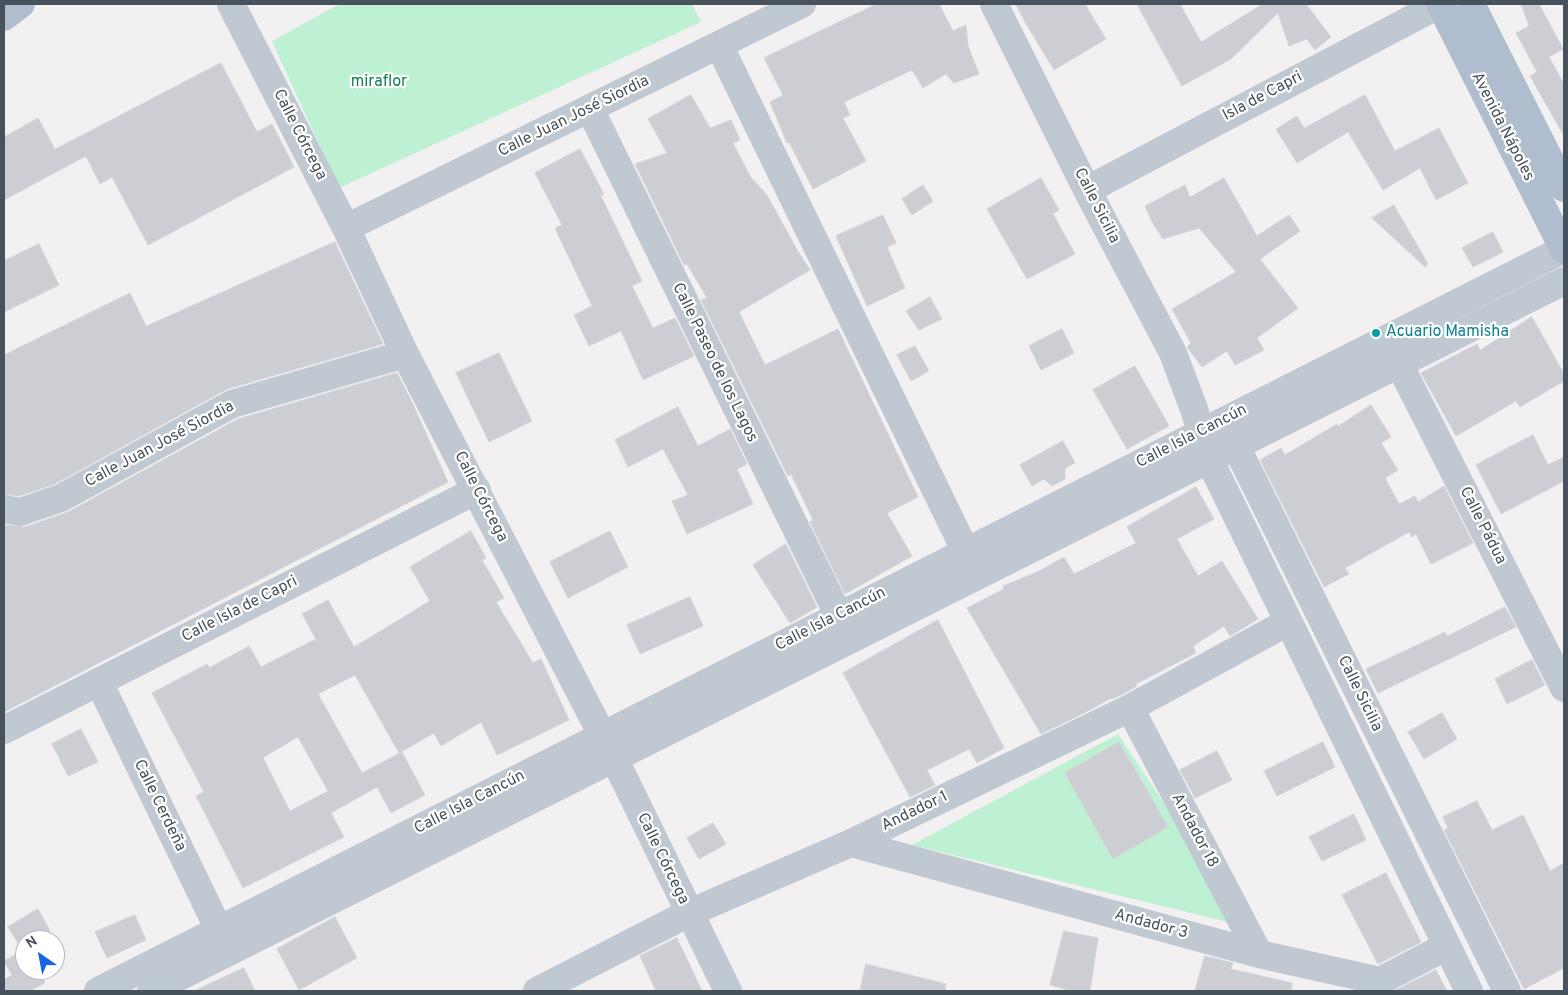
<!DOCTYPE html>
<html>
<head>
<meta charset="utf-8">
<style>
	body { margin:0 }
	#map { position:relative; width:1568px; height:995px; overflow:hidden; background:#f2f0f0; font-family:Overpass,sans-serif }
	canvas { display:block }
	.frame { position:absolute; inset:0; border:5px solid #47525d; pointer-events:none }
	.north { position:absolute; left:15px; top:930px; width:50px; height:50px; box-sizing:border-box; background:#fff; border:1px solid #b5babe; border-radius:50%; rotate:327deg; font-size:14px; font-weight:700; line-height:20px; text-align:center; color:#47525d }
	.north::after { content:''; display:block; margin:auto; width:18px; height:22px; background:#1764e4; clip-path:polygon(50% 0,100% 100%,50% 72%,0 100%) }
</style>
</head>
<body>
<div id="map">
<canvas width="1568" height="995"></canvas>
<div class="frame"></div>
<div class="north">N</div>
</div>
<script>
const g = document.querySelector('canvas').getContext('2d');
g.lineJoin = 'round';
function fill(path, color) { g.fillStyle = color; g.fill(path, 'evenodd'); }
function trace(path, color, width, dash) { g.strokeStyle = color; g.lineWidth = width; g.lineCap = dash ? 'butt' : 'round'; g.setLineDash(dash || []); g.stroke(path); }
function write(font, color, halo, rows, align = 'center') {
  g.font = font + ' Overpass,sans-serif'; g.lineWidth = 4.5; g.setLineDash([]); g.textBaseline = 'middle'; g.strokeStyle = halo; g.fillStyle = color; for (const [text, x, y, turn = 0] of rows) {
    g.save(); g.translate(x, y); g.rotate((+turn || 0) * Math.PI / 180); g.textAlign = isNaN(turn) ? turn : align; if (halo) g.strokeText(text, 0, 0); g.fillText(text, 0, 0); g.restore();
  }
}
fill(new Path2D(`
	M 340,4 L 692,4 L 701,22 L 339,188 L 272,41 Z
	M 1118,734 L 1197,853 L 1236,924 L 912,845 Z`), '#bef0d4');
const building = new Path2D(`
	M 877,4 L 939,4 L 953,31 L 966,25 L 968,46 L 979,74 L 954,83 L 946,74 L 923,88 L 912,70 L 844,102 L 850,115 L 843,118 L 866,161 L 813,189 L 789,142 L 787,143 L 770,102 L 783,95 L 764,58 Z
	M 1016,4 L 1085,4 L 1106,39 L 1054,70 L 1025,22 Z
	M 1137,4 L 1180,4 L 1201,42 L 1263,4 L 1306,4 L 1331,37 L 1315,50 L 1307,39 L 1289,46 L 1278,13 L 1231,59 L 1182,86 Z
	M 1521,4 L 1539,4 L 1563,49 L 1549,57 L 1564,84 L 1564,136 L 1530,76 L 1537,72 L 1516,33 L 1529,26 Z
	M 221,63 L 257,132 L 272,124 L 294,167 L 148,245 L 112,177 L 100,184 L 86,156 L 4,200 L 4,137 L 38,118 L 55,149 Z
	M 691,95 L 710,128 L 731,120 L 740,140 L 733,143 L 750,176 L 767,195 L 796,248 L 810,270 L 739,312 L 765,365 L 838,329 L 918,497 L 887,513 L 912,556 L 845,594 L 810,522 L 813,520 L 791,474 L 788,476 L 701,300 L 707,298 L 687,264 L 684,265 L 635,164 L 667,153 L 648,119 Z
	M 1365,95 L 1395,151 L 1439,128 L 1468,183 L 1436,200 L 1420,168 L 1383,190 L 1348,132 L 1297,163 L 1276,129 L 1297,116 L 1304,128 Z
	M 580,149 L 604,194 L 601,196 L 642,281 L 632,286 L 653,328 L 675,318 L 694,356 L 643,380 L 621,331 L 589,346 L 574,315 L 592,306 L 555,228 L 562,225 L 535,173 Z
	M 1041,178 L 1059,210 L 1053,214 L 1075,254 L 1027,279 L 987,209 Z
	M 1224,178 L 1257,236 L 1289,215 L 1300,231 L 1260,259 L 1298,308 L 1257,338 L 1264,350 L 1235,365 L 1227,351 L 1202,367 L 1187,347 L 1191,343 L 1172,309 L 1236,272 L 1199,228 L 1163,239 L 1152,222 L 1145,206 L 1185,185 L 1190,197 Z
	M 923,185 L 933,201 L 912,215 L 902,199 Z
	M 1394,205 L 1428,264 L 1425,267 L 1372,218 Z
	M 883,215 L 896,243 L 887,247 L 905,288 L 867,306 L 836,236 Z
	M 1493,232 L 1503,252 L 1473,267 L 1462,248 Z
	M 335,242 L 383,344 L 227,389 L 55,484 L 19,496 L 4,494 L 4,355 L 130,293 L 146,326 Z
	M 39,244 L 59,285 L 4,312 L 4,261 Z
	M 930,297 L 942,319 L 919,330 L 906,311 Z
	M 1532,317 L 1564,374 L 1564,381 L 1520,407 L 1516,401 L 1456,436 L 1421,373 L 1477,344 L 1480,350 Z
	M 1062,329 L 1074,353 L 1041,370 L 1029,346 Z
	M 915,346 L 929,371 L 911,381 L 897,355 Z
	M 499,353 L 532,421 L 489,442 L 456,373 Z
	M 1135,366 L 1169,426 L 1127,449 L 1093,390 Z
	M 397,373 L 411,400 L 448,482 L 4,712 L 4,525 L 25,527 L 68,512 L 238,419 Z
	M 1371,405 L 1391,437 L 1381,443 L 1398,470 L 1385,478 L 1399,504 L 1415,496 L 1418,502 L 1444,486 L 1473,543 L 1431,564 L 1416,534 L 1412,537 L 1409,532 L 1345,568 L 1349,574 L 1324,587 L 1260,460 L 1281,448 L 1285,455 L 1337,424 L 1338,426 Z
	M 678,407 L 698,446 L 730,429 L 747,464 L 737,469 L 753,504 L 687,534 L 672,501 L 688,495 L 663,449 L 628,467 L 615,440 Z
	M 1533,435 L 1548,465 L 1564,457 L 1564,481 L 1501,514 L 1476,465 Z
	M 1063,441 L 1075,463 L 1065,468 L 1065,479 L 1052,486 L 1044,479 L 1032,486 L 1020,465 Z
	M 1196,487 L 1214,519 L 1177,539 L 1198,576 L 1222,561 L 1258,619 L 1230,636 L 1224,626 L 1193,646 L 1196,653 L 1136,684 L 1137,686 L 1123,694 L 1112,699 L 1111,698 L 1088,711 L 1041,734 L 967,608 L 1004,589 L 1003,586 L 1037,572 L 1064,557 L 1074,574 L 1136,543 L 1127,527 Z
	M 471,531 L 486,558 L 482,560 L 504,598 L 496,602 L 533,663 L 541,659 L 569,720 L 497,755 L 481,722 L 441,746 L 434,733 L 399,753 L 355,675 L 318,694 L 362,773 L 402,752 L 425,795 L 391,813 L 377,787 L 331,813 L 344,837 L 243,888 L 196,796 L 204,792 L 152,693 L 207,664 L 209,668 L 249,646 L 261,667 L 316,639 L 302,614 L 328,600 L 354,647 L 430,601 L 410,567 ZM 298,737 L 328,791 L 290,811 L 263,758 Z
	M 610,531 L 628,567 L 568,598 L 550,562 Z
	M 786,544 L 817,607 L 790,623 L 753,565 Z
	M 690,597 L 703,626 L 640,654 L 627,625 Z
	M 1505,607 L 1516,627 L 1378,693 L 1366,669 L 1445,632 L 1447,636 Z
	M 938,620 L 1004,748 L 977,763 L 969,749 L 927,770 L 935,785 L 910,797 L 843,673 Z
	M 1532,660 L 1545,685 L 1507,704 L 1495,679 Z
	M 1442,713 L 1457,739 L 1424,759 L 1408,732 Z
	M 81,729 L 98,762 L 68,776 L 52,744 Z
	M 1119,742 L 1168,827 L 1113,859 L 1065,773 Z
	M 1323,742 L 1335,767 L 1277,796 L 1264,771 Z
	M 1217,751 L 1232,780 L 1195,798 L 1180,770 Z
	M 1477,801 L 1492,830 L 1523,815 L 1550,871 L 1564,863 L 1564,968 L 1524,989 L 1444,830 L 1448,828 L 1443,817 Z
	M 1354,814 L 1366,840 L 1322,861 L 1309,837 Z
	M 713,823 L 726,844 L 699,859 L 687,838 Z
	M 1386,873 L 1421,942 L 1378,964 L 1342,895 Z
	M 38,909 L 50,931 L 35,940 L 25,940 L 25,946 L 21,948 L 8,927 Z
	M 135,915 L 146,940 L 107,958 L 95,932 Z
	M 335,917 L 357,958 L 299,990 L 277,949 Z
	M 1064,931 L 1098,938 L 1090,991 L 1072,991 L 1050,985 Z
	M 677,938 L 702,991 L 656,991 L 640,956 Z
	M 25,950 L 25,970 L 38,970 L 45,983 L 29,991 L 4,991 L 4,980 L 12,975 L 4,961 Z
	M 1205,956 L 1233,963 L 1231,969 L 1292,983 L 1291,991 L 1195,991 Z
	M 866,964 L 946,984 L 945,991 L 860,991 Z
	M 244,968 L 255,991 L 194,991 Z
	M 1436,970 L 1447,991 L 1394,991 Z`);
fill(building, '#ccced4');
trace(building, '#d3d5db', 1);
trace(new Path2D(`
	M 231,4 L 346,228 L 405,354 L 614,758 L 728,991
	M 994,4 L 1087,190 L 1173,353 L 1194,409 L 1209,459 L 1469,991
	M 719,45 L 966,552
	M 590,109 L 839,616 L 845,634
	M 1087,190 L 1440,4
	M 346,228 L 802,4
	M 1391,348 L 1564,688
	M 1221,434 L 1236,446 L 1507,991
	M 4,509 L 20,512 L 61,498 L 232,404 L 405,354
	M 99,682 L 219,930 L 223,947
	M 1130,708 L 1259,954
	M 4,730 L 477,490
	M 851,843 L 1259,954 L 1380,981 L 1447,946
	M 98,991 L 1564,249
	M 151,991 L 1564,281
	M 537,991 L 689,913 L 851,843 L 1130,708 L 1288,622`), '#c0c9d2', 28);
trace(new Path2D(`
	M 1440,4 L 1564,250
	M 1471,4 L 1564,188
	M 4,17 L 21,4`), '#afbdcf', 28);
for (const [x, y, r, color] of [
	[1376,333,5,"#0f9aa8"]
]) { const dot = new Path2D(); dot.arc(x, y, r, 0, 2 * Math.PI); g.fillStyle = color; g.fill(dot); trace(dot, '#fff', 2); }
write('16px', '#168052', '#fff', [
	["miraflor",379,83]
]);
write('16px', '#47525d', '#fff', [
	["Isla de Capri",1263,97,-28],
	["Calle Juan José Siordia",574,117,-26],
	["Avenida Nápoles",1502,127,63],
	["Calle Córcega",299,135,63],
	["Calle Sicilia",1096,206,63],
	["Calle Paseo de los Lagos",714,363,64],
	["Calle Isla Cancún",1192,437,-27],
	["Calle Juan José Siordia",160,445,-28],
	["Calle Córcega",480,497,63],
	["Calle Pádua",1482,526,63],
	["Calle Isla de Capri",240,610,-27],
	["Calle Isla Cancún",831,620,-27],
	["Calle Sicilia",1359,694,64],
	["Calle Isla Cancún",470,803,-27],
	["Calle Cerdeña",159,806,64],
	["Andador 1",915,812,-26],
	["Andador 18",1194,831,62],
	["Calle Córcega",662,859,64],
	["Andador 3",1151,925,15]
]);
write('16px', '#0d838f', '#fff', [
	["Acuario Mamisha",1386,333]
], 'left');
</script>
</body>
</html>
